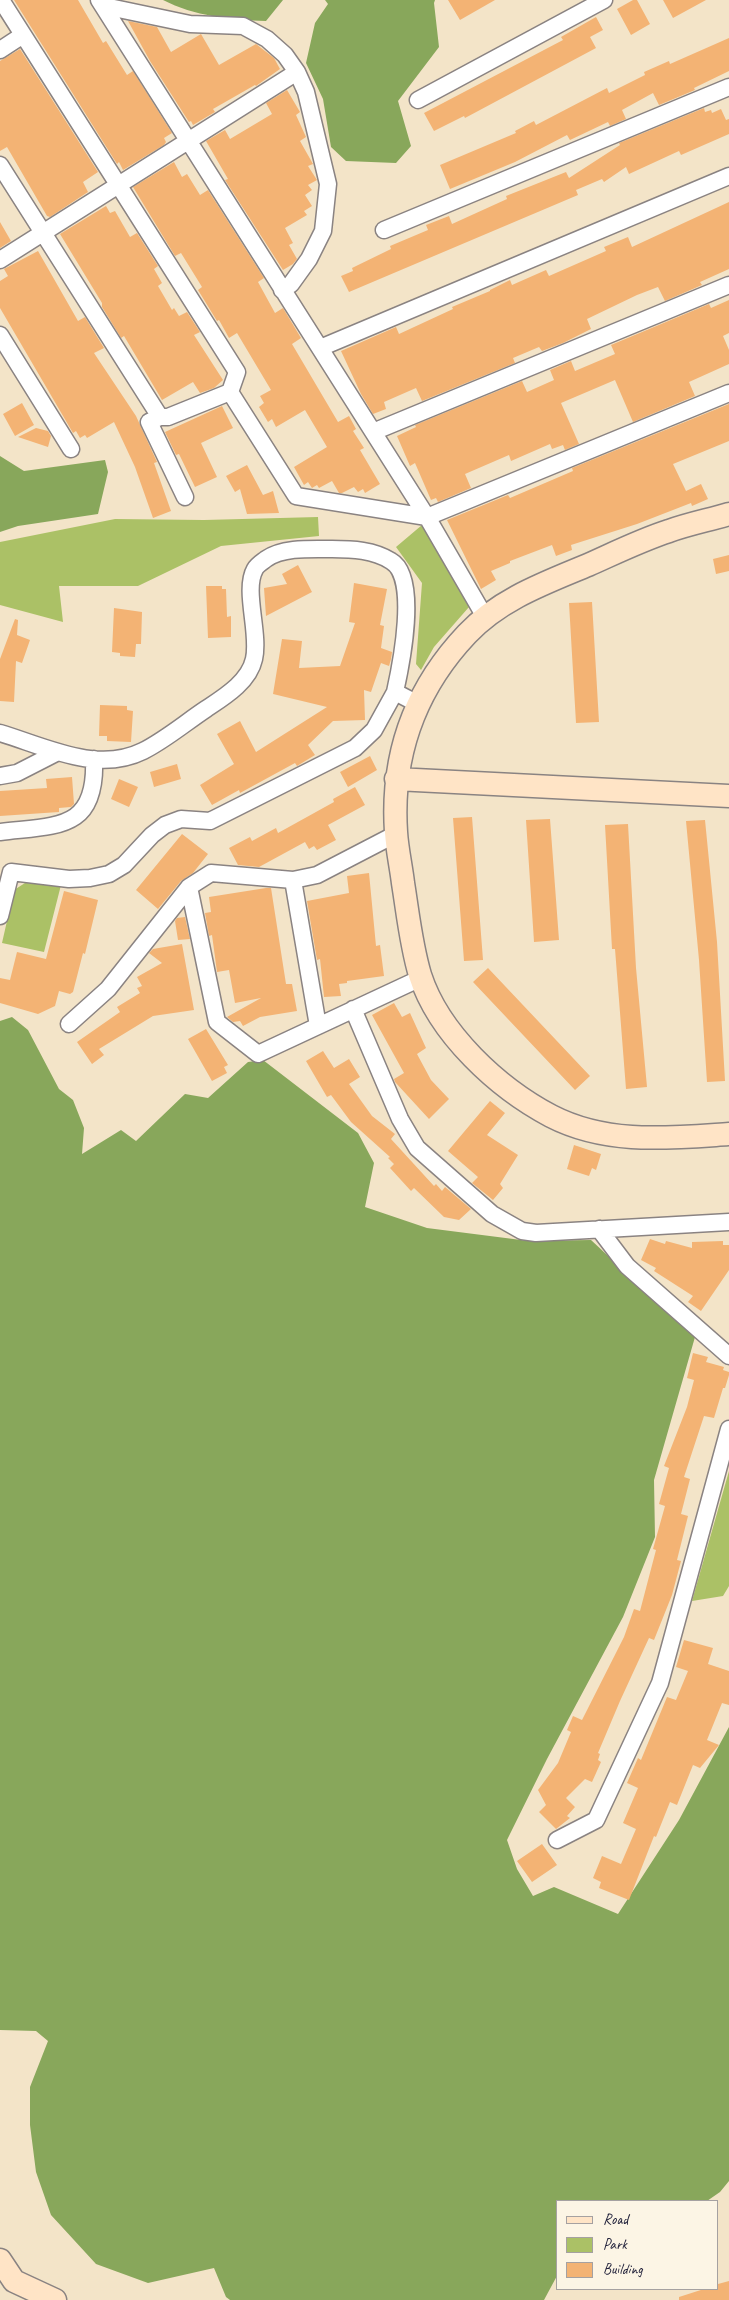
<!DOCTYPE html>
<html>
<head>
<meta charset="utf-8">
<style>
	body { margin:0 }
	#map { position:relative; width:729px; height:2300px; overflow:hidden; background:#f3e4c8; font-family:Caveat,sans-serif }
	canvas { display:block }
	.legend { position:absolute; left:556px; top:2200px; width:162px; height:90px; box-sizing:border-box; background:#fcf5e5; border:1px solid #a5a1a1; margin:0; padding:6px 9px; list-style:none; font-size:15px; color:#22223b }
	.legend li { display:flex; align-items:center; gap:10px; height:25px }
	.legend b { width:25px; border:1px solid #a5a1a1 }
</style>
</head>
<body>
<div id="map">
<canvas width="729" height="2300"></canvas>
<ul class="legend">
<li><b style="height:6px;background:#ffe4c6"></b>Road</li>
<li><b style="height:14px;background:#abc166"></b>Park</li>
<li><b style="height:14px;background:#f3b374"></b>Building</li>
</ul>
</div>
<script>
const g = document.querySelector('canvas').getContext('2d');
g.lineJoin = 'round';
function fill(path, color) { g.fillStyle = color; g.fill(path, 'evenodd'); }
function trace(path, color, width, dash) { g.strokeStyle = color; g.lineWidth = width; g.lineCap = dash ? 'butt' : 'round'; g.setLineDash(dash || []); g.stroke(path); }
fill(new Path2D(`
	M 318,517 L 319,536 L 221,546 L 138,586 L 59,586 L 63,622 L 0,605 L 0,542 L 115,519 L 204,520 Z
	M 422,525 L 469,607 L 434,647 L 421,670 L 416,664 L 422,583 L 396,547 Z
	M 25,883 L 61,885 L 44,952 L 2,943 L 14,890 Z
	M 729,1471 L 729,1586 L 723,1596 L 692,1601 Z`), '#abc166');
fill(new Path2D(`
	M 163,0 L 283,0 L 266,21 C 231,20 194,16 163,0 Z
	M 325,0 L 435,0 L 434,3 L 439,47 L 398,101 L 411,146 L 396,163 L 346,161 L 331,147 L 323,99 L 306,63 L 315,23 L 328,4 Z
	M 0,456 L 24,471 L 105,460 L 108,472 L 98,514 L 18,526 L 0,532 Z
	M 12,1017 L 28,1030 L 59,1089 L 73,1100 L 84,1128 L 82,1154 L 121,1130 L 136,1141 L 185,1094 L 208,1098 L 248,1062 L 263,1060 L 358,1133 L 374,1163 L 365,1207 L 427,1228 L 529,1241 L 591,1240 L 695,1337 L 654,1480 L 655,1537 L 623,1617 L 547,1759 L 507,1840 L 517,1869 L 533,1896 L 554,1887 L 618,1914 L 679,1820 L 729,1727 L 729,2181 L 720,2192 L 707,2201 L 558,2201 L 558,2274 L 544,2300 L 230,2300 L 226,2297 L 214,2268 L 148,2283 L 96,2264 L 51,2215 L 36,2172 L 30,2125 L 30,2087 L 48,2041 L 36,2031 L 0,2030 L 0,1021 Z`), '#88a75b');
fill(new Path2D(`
	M 14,0 L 78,0 L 103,43 L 106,41 L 127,75 L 133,71 L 172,133 L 164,138 L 166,142 L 164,145 L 123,170 L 119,162 L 117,164 Z
	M 448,0 L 495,0 L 460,20 Z
	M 633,0 L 637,0 L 650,24 L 631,35 L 617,9 Z
	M 663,0 L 706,0 L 673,18 Z
	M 596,17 L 603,30 L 590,37 L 596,48 L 465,118 L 464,116 L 434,131 L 424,113 L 563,40 L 561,37 Z
	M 128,21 L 157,27 L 171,52 L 201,34 L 219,65 L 256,44 L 274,58 L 280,69 L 256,86 L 255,85 L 213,109 L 215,112 L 193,125 L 191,121 L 189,122 L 150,61 Z
	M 729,38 L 729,71 L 694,88 L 695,90 L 659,105 L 653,93 L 622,110 L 626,119 L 610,126 L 608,122 L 570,140 L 567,135 L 515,162 L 450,189 L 440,165 L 516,133 L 515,131 L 534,121 L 536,125 L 607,88 L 609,93 L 645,75 L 644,72 L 669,61 L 670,64 Z
	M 20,49 L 98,172 L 83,182 L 88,192 L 50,217 L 47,216 L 7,147 L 0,151 L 0,61 Z
	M 287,90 L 300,112 L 296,115 L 306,137 L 300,141 L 313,164 L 308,166 L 317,180 L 308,185 L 312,190 L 305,195 L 312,206 L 304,211 L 307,215 L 285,228 L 293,243 L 289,245 L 297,259 L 293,264 L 283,270 L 225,180 L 228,179 L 206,141 L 225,130 L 230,139 L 272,114 L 266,103 Z
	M 704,108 L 705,112 L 711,110 L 712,113 L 721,109 L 726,120 L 729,119 L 729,134 L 681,155 L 679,151 L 629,174 L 626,167 L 604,182 L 602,179 L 576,190 L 578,195 L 349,292 L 341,276 L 353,271 L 352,268 L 391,249 L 390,246 L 428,230 L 426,225 L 449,216 L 452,224 L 507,199 L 506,196 L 566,172 L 569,178 L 620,145 L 619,143 Z
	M 174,162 L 182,177 L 187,174 L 200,195 L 208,190 L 264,278 L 258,282 L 275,313 L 283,308 L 301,338 L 292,344 L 338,422 L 349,416 L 356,429 L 353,431 L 364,448 L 360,450 L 380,484 L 365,493 L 363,489 L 358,492 L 354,487 L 342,493 L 339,493 L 332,481 L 319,488 L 317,485 L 312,488 L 308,482 L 304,485 L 294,467 L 327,447 L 305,410 L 276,427 L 272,419 L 268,422 L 259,407 L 264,403 L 260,396 L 271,390 L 237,333 L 229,338 L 219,320 L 217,321 L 198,290 L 202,287 L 181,253 L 175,256 L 133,187 Z
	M 729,202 L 729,269 L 700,282 L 702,285 L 665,301 L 658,287 L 637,295 L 587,319 L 591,329 L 563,343 L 542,351 L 539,347 L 513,358 L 515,363 L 422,401 L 416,388 L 384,402 L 386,409 L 373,414 L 361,394 L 341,351 L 396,327 L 399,334 L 453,309 L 452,307 L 490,291 L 490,290 L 510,280 L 512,285 L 546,270 L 549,276 L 606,251 L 604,247 L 628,237 L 632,247 Z
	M 106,206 L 110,213 L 115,211 L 130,237 L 137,233 L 158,266 L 154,269 L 162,283 L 158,286 L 172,310 L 174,308 L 179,316 L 187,312 L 200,332 L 194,335 L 223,380 L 214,388 L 200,393 L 193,382 L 162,400 L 124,336 L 121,338 L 102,307 L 102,303 L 60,234 Z
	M 0,222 L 11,241 L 0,248 Z
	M 38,251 L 78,321 L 85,317 L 104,348 L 94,353 L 136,416 L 157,462 L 154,463 L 171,511 L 153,518 L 135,467 L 114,422 L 87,438 L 85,435 L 80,438 L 76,431 L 73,433 L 0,308 L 0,281 L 8,276 L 4,269 Z
	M 729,300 L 729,333 L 723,336 L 729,350 L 729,364 L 689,382 L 695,396 L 633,422 L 615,380 L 561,403 L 579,444 L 565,450 L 563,445 L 552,449 L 550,444 L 511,461 L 509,455 L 465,474 L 471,488 L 438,502 L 436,498 L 431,500 L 415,463 L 410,466 L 397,436 L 416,427 L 415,425 L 522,381 L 527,392 L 554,380 L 550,370 L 571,361 L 575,371 L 615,354 L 611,345 L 709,304 L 711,308 Z
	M 22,403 L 34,425 L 15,436 L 3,414 Z
	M 729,404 L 729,441 L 673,464 L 686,491 L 701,484 L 708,499 L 692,506 L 691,503 L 637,524 L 571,545 L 572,550 L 556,556 L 552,545 L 510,561 L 510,563 L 491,571 L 496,580 L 481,589 L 447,520 L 508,495 L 510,498 L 573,471 L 572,468 Z
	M 222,406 L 233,428 L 201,443 L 217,477 L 195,487 L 179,454 L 176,455 L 165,432 Z
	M 36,428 L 48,431 L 51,436 L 48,447 L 18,437 Z
	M 247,465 L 263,495 L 273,491 L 279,513 L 247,514 L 240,489 L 235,492 L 226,476 Z
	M 729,555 L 729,571 L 716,574 L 713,559 Z
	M 298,565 L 312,592 L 266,616 L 264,588 L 287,584 L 282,574 Z
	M 354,583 L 387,589 L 380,625 L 384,626 L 381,648 L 392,652 L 391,659 L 389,666 L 381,663 L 371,692 L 364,690 L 365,720 L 333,721 L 308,745 L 315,755 L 297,766 L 295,763 L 240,793 L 239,790 L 212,805 L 200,785 L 234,764 L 217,734 L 240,721 L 256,752 L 327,707 L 273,694 L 282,639 L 302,641 L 299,668 L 340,666 L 355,623 L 349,622 Z
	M 206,586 L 222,586 L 222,589 L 226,589 L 227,617 L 231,616 L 231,637 L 208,638 Z
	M 592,602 L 599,722 L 576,723 L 569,603 Z
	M 114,608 L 142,612 L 141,644 L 136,644 L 135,657 L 120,656 L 120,653 L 112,652 Z
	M 15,619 L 18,620 L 17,635 L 30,640 L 22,663 L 16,661 L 14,702 L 0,701 L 0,659 Z
	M 100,705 L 127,706 L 127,710 L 133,711 L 131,742 L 107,741 L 107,736 L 99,736 Z
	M 370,756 L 377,770 L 348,787 L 340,772 Z
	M 177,764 L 181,779 L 154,787 L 150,772 Z
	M 72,777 L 74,804 L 71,807 L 59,808 L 59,812 L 0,816 L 0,791 L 47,788 L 46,779 Z
	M 119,779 L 138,787 L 129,807 L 111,799 Z
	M 355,787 L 365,805 L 328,825 L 336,840 L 317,850 L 314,846 L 309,849 L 305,842 L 259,867 L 238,865 L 229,848 L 250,837 L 252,841 L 276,828 L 278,833 L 334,802 L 333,799 Z
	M 472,817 L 483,960 L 464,961 L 453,818 Z
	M 550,819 L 559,940 L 534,942 L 526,820 Z
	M 705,820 L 717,942 L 725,1081 L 707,1082 L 699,960 L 686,821 Z
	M 628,824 L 636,968 L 647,1087 L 626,1089 L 615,949 L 612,949 L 605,825 Z
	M 182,834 L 208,854 L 193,873 L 181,881 L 158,909 L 136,890 Z
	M 369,873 L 376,946 L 380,945 L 384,976 L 347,981 L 347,983 L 339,984 L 341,996 L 324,997 L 320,959 L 317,960 L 307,901 L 349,893 L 347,876 Z
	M 266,888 L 271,888 L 286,984 L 292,984 L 297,1011 L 260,1017 L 243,1026 L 240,1021 L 233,1022 L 227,1017 L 261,998 L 235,1003 L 229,970 L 217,972 L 212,935 L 209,936 L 205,913 L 211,912 L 209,897 Z
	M 64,891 L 98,900 L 85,954 L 83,953 L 73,992 L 70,994 L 59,991 L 55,1006 L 38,1014 L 0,1003 L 0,978 L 10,980 L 17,952 L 46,959 Z
	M 185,917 L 190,939 L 178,940 L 175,921 L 177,918 Z
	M 182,944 L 194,1010 L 153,1016 L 99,1049 L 104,1055 L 92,1064 L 77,1042 L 120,1012 L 117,1007 L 140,993 L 137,988 L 142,986 L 137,977 L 162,963 L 149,953 L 153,949 Z
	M 488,968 L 590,1076 L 575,1090 L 473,982 Z
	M 394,1003 L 402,1017 L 410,1013 L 426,1048 L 417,1054 L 431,1080 L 449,1099 L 429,1119 L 395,1082 L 394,1079 L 404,1073 L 372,1015 Z
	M 206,1029 L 228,1065 L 224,1067 L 227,1073 L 212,1081 L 188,1039 Z
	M 323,1051 L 334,1068 L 349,1059 L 360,1077 L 349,1084 L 372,1116 L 395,1134 L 391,1139 L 434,1186 L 436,1184 L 442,1191 L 445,1187 L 471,1209 L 459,1220 L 444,1217 L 414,1188 L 411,1191 L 390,1168 L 394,1164 L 388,1158 L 390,1157 L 351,1122 L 331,1095 L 327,1097 L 306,1061 Z
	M 490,1101 L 505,1113 L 487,1135 L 518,1155 L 500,1184 L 503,1188 L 493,1200 L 472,1183 L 478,1177 L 448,1151 Z
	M 574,1145 L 601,1154 L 596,1170 L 592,1168 L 589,1176 L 567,1169 Z
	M 650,1239 L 665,1244 L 666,1241 L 692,1248 L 692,1242 L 723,1241 L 723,1245 L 729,1245 L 729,1270 L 701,1311 L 688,1302 L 693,1296 L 654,1271 L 656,1268 L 641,1260 Z
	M 693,1353 L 708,1357 L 706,1362 L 724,1367 L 723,1370 L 729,1372 L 729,1375 L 725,1388 L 723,1388 L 714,1418 L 704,1416 L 684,1477 L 690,1479 L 681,1514 L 688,1516 L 677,1560 L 681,1561 L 672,1595 L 654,1640 L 649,1638 L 620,1701 L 598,1753 L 600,1754 L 598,1760 L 601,1762 L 592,1782 L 585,1779 L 566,1798 L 575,1807 L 567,1816 L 570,1818 L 556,1829 L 539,1812 L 546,1805 L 538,1790 L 558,1763 L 571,1732 L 567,1730 L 573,1716 L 582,1720 L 624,1637 L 634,1609 L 640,1611 L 656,1550 L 653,1549 L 665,1506 L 659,1504 L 669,1468 L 664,1466 L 687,1407 L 694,1380 L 687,1378 Z
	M 684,1640 L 713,1648 L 708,1664 L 729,1671 L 729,1705 L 722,1703 L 707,1740 L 719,1745 L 700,1768 L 693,1765 L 677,1805 L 670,1802 L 656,1837 L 654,1836 L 629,1900 L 599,1888 L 601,1882 L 593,1878 L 602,1856 L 621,1864 L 636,1829 L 623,1823 L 638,1788 L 627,1783 L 638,1758 L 641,1760 L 667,1697 L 676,1700 L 688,1671 L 676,1667 Z
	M 542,1844 L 557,1865 L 532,1882 L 517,1861 Z
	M 729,2281 L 729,2300 L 679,2300 L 679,2297 L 704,2289 L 718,2289 L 718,2284 Z`), '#f3b374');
const street = new Path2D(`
	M 99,0 L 427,517 L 485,617
	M 104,6 L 190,24 L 243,26 L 267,39 L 285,55 L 297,72 L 306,92 L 328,184 L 323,231 L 309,259 L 291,284 L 282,290
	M 0,50 L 23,35
	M 418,100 L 604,0
	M 0,165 L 160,417 L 168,417 L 230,392 L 237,372 L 1,0
	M 384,230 L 729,87
	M 0,260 L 297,72
	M 0,335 L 71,449
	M 320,348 L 729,176
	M 230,392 L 296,496 L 427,517 L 729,393
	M 160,417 L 149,422 L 185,497
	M 373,432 L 729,285
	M 0,733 C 44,746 97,774 143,751 C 165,740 185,723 206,709 C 224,697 249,682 254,659 C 260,633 243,590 255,569 C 257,565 262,562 266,559 C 283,547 312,549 332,549 C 352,549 374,550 391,561 C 419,577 401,665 395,692 L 418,704
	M 0,776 L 17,773 L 58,752
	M 0,832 C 57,825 97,831 94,759
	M 396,834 L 317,875 L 293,880 L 211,873 L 189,887 L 217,1022 L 258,1054 L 421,978
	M 293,880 L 318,1026
	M 0,916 L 11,872 L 69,879 L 90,878 L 109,874 L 124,865 L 152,835 L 165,825 L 181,819 L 210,821 L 355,748 L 374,730 L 395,692
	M 353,1009 L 400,1119 L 417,1148 L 492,1214 L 522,1231 L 536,1233 L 729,1222
	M 69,1024 L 108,989 L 189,887
	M 599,1229 L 627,1266 L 729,1356
	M 557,1840 L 596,1820 L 660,1683 L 729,1429`);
const secondary = new Path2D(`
	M 729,514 C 709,520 688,524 669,531 C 641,540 615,553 588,565 C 545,583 500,599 467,634 C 415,689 391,756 396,832 C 397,849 401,866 403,883 C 408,914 411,945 420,975 C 439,1034 498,1088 551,1116 C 607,1145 669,1138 729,1134
	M 396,779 L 729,796
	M 0,2260 L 14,2281 L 55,2300`);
trace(street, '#8a8382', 19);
trace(secondary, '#8a8382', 25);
trace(street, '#fff', 16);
trace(secondary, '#ffe4c6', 22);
</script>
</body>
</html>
